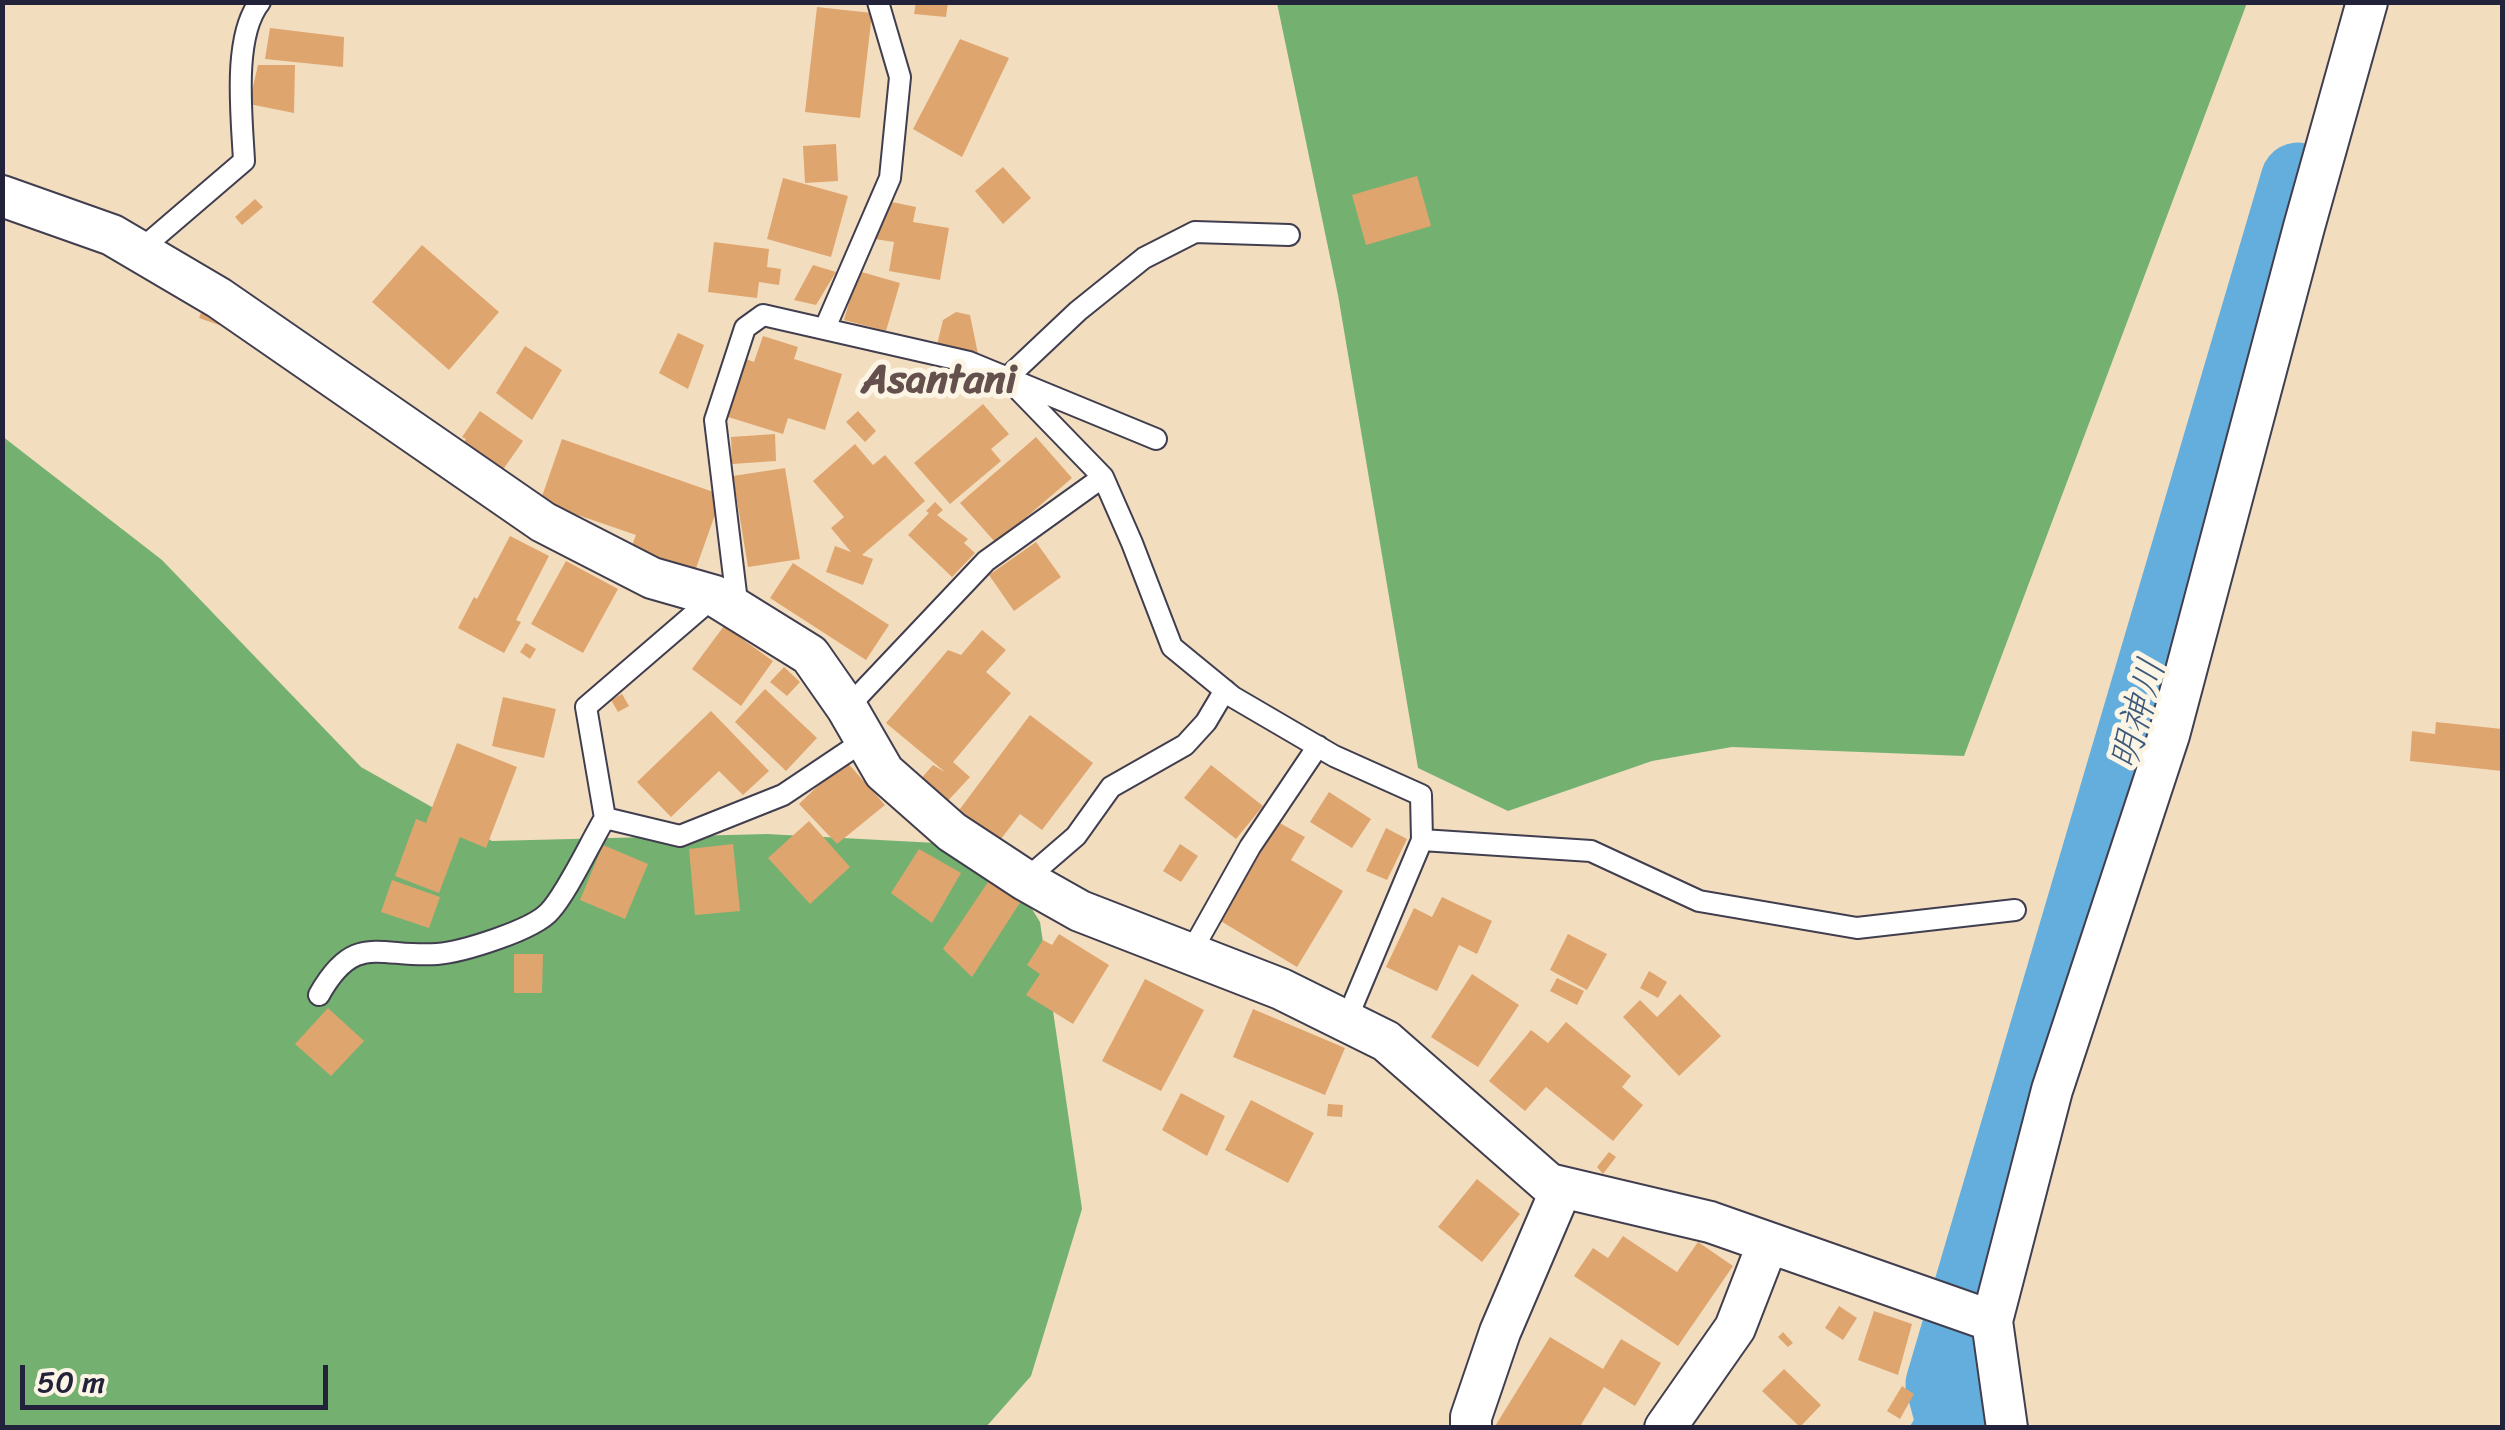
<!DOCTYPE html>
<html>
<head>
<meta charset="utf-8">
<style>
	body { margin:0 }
	#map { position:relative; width:2505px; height:1430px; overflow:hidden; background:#f3ddbf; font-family:Sriracha,sans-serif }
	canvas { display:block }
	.frame { position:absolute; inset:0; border:5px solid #22223b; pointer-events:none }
	.scale { position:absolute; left:20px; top:1365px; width:308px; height:45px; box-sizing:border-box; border:5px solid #22223b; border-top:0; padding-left:12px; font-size:30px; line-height:35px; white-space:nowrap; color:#22223b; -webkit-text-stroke:8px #fcf5e5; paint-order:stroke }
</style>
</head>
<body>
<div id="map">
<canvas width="2505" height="1430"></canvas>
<div class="frame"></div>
<div class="scale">50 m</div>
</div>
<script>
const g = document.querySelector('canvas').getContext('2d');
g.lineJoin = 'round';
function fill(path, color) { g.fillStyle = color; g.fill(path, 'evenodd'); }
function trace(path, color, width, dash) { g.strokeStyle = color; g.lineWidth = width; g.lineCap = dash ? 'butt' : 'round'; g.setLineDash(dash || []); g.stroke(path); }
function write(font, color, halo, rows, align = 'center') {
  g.font = font + ' Sriracha,"Klee One",sans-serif'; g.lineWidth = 10; g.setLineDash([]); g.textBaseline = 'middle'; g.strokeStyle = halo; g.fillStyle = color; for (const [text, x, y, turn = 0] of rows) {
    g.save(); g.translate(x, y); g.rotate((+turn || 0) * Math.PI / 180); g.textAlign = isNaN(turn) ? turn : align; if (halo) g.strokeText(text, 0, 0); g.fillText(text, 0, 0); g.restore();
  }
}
fill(new Path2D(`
	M 1277,3 L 2247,3 L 1964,756 L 1732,747 L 1652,761 L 1508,811 L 1418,768 L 1338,295 Z
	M 2,436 L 162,560 L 361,767 L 492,841 L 767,834 L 993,846 L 1040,922 L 1082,1209 L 1031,1376 L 986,1427 L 3,1427 Z`), '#74b171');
trace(new Path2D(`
	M 1916,1428 L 1943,1384`), '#63aedc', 12);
trace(new Path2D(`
	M 1955,1428 L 1943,1384 L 2298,180`), '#63aedc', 75);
fill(new Path2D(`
	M 916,2 L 948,2 L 946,17 L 914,14 Z
	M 817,7 L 872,13 L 860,118 L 805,112 Z
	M 270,28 L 344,37 L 343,67 L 265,59 Z
	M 960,39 L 1009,58 L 962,157 L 913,129 Z
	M 258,65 L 295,65 L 294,113 L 249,104 Z
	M 836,144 L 838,181 L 805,183 L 803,146 Z
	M 1003,167 L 1031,198 L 1003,224 L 975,191 Z
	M 1417,176 L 1431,226 L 1366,245 L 1352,195 Z
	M 783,178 L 848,196 L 831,257 L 767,239 Z
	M 255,199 L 263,207 L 242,225 L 235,217 Z
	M 882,200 L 916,207 L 913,222 L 949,228 L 940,280 L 889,271 L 894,242 L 875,239 Z
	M 714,242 L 769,249 L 767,267 L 781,269 L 779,285 L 759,282 L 757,298 L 708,292 Z
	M 422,245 L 499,312 L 449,370 L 372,302 Z
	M 813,265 L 836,272 L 816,305 L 794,300 Z
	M 858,271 L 900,283 L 886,331 L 844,320 Z
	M 203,308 L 223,315 L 219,325 L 199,318 Z
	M 956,312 L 970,315 L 978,354 L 937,345 L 943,320 Z
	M 678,333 L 704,345 L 688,389 L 659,373 Z
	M 763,336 L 798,347 L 794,359 L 842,374 L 825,430 L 788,418 L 783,434 L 728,417 L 746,359 L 754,362 Z
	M 525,346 L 562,370 L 532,420 L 496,393 Z
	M 983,404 L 1009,434 L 991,449 L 1001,461 L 950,504 L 914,463 Z
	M 480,411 L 523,441 L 502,471 L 463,443 L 466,439 L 462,437 Z
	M 858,411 L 876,431 L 865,442 L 846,422 Z
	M 775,434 L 776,461 L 732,464 L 731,437 Z
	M 1036,437 L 1072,478 L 996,543 L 960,503 Z
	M 562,439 L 722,495 L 695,571 L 631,548 L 636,535 L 540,502 Z
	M 855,444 L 873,465 L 885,455 L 925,501 L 862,555 L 873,559 L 863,585 L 826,572 L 835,546 L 851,552 L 831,528 L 844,517 L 813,481 Z
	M 785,468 L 800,559 L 748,567 L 733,476 Z
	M 935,502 L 943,510 L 937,515 L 968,539 L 964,543 L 975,553 L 952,577 L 908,535 L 929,513 L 926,511 Z
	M 510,536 L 549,556 L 516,620 L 521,622 L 504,653 L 458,628 L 474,597 L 477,599 Z
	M 1036,542 L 1061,577 L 1014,611 L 989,575 Z
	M 566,561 L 618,589 L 583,653 L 531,624 Z
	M 793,563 L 889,625 L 866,660 L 770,598 Z
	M 724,626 L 773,661 L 741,706 L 692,669 Z
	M 982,630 L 1006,650 L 986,672 L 1011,693 L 953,762 L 970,777 L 943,806 L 918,782 L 933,765 L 945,772 L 886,723 L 948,650 L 961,655 Z
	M 526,643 L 536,649 L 530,659 L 520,652 Z
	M 784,667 L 800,682 L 787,696 L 770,682 Z
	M 765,689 L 817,738 L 786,771 L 735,722 Z
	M 622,694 L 629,706 L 618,712 L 611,700 Z
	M 503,697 L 556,709 L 544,758 L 492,746 Z
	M 711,711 L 769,771 L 743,795 L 719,771 L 671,817 L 637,782 Z
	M 1030,715 L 1093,763 L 1042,830 L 1020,814 L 998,843 L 957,813 Z
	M 2436,722 L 2502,729 L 2502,771 L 2410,761 L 2412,731 L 2435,734 Z
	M 457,743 L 517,767 L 486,848 L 460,837 L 439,893 L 395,876 L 416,819 L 426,823 Z
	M 845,760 L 885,805 L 837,844 L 799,804 Z
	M 1211,765 L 1263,806 L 1236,839 L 1184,798 Z
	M 1329,792 L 1371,819 L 1352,848 L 1310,822 Z
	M 809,821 L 850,867 L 810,904 L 768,858 Z
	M 1278,822 L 1305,837 L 1291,860 L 1343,891 L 1297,967 L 1219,920 Z
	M 1386,828 L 1407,839 L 1387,880 L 1366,871 Z
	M 733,844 L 740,911 L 695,915 L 689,849 Z
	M 1180,844 L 1198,856 L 1181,882 L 1163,871 Z
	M 603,845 L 648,864 L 625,919 L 580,900 Z
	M 919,849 L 961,873 L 932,923 L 891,893 Z
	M 990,879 L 1023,898 L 972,977 L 943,949 Z
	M 392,880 L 440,897 L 429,928 L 381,912 Z
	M 1442,897 L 1492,921 L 1477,954 L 1459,945 L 1437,991 L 1386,967 L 1414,908 L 1432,917 Z
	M 1059,934 L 1109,965 L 1073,1024 L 1026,995 L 1040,974 L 1027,965 L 1043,940 L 1052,945 Z
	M 1568,934 L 1607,954 L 1587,990 L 1550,970 Z
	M 514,954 L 543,954 L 542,993 L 514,993 Z
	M 1649,971 L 1667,982 L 1658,998 L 1640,988 Z
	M 1472,974 L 1519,1005 L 1478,1067 L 1431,1037 Z
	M 1557,978 L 1584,991 L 1577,1005 L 1550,991 Z
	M 1145,979 L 1204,1010 L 1161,1091 L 1102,1061 Z
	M 1680,994 L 1721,1036 L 1679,1076 L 1623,1017 L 1640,1000 L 1657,1017 Z
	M 328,1008 L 364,1041 L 331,1076 L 295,1044 Z
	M 1253,1009 L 1345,1048 L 1325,1095 L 1233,1057 Z
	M 1566,1022 L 1631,1076 L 1622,1087 L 1643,1105 L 1613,1141 L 1546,1087 L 1525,1111 L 1489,1081 L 1531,1030 L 1548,1043 Z
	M 1181,1093 L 1225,1116 L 1207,1156 L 1162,1130 Z
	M 1251,1100 L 1314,1133 L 1288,1183 L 1225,1150 Z
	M 1328,1104 L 1343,1105 L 1342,1117 L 1327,1116 Z
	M 1609,1152 L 1616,1157 L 1603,1174 L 1597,1167 Z
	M 1477,1179 L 1520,1214 L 1482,1262 L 1438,1227 Z
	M 1623,1236 L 1677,1272 L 1698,1242 L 1733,1266 L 1678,1346 L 1574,1276 L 1593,1248 L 1608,1258 Z
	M 1839,1306 L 1857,1318 L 1843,1340 L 1825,1328 Z
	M 1874,1311 L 1912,1324 L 1898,1375 L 1858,1360 Z
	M 1783,1332 L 1793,1343 L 1788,1347 L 1778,1337 Z
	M 1550,1337 L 1603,1369 L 1621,1339 L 1661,1363 L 1635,1406 L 1604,1387 L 1579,1428 L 1494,1428 Z
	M 1784,1369 L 1821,1405 L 1800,1427 L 1762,1391 Z
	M 1902,1386 L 1914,1394 L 1900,1419 L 1887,1411 Z`), '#dfa56e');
const lane = new Path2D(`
	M 1289,235 L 1195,232 L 1144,258 L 1078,311 L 1007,378 L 1103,477 L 1132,543 L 1172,647 L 1233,697 L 1334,756 L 1421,795 L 1422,840
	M 139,251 L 244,161 C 242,118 232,37 260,2
	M 825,328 L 890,178 L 900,77 L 878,2
	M 715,596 L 586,707 L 605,818 L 680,836 L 783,795 L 865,740
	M 738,610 L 715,420 L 745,328 L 763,315 L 969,362 L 1156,439
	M 847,708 L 986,561 L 1103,477
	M 1025,880 L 1076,836 L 1111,787 L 1185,745 L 1206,722 L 1225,690
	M 1190,954 L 1250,847 L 1318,746
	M 319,995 C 355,931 379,958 437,954 C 462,952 534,930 550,911 C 568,891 590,843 605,818
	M 1346,1021 L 1422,840 L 1591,851 L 1699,901 L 1857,928 L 2015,910`);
const street = new Path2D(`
	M 2,196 L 112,235 L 219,298 L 543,522 L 652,578 L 715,596 L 810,655 L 847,708 L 884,772 L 952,832 L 1025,880 L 1080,911 L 1281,989 L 1386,1041 L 1549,1184 L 1710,1222 L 1992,1321
	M 1471,1428 L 1471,1417 L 1500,1332 L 1562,1187
	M 1665,1428 L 1735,1328 L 1768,1243
	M 2007,1428 L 1992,1321 L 2052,1090 L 2169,735 L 2304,227 L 2367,2`);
trace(lane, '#413e4f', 24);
trace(street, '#413e4f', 44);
trace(lane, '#fff', 20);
trace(street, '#fff', 40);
write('italic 38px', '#3c5a7b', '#fcf5e5', [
	["明神川",2140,715,-74]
]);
write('bold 40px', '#64504d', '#fcf5e5', [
	["Asantani",939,382]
]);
</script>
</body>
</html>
